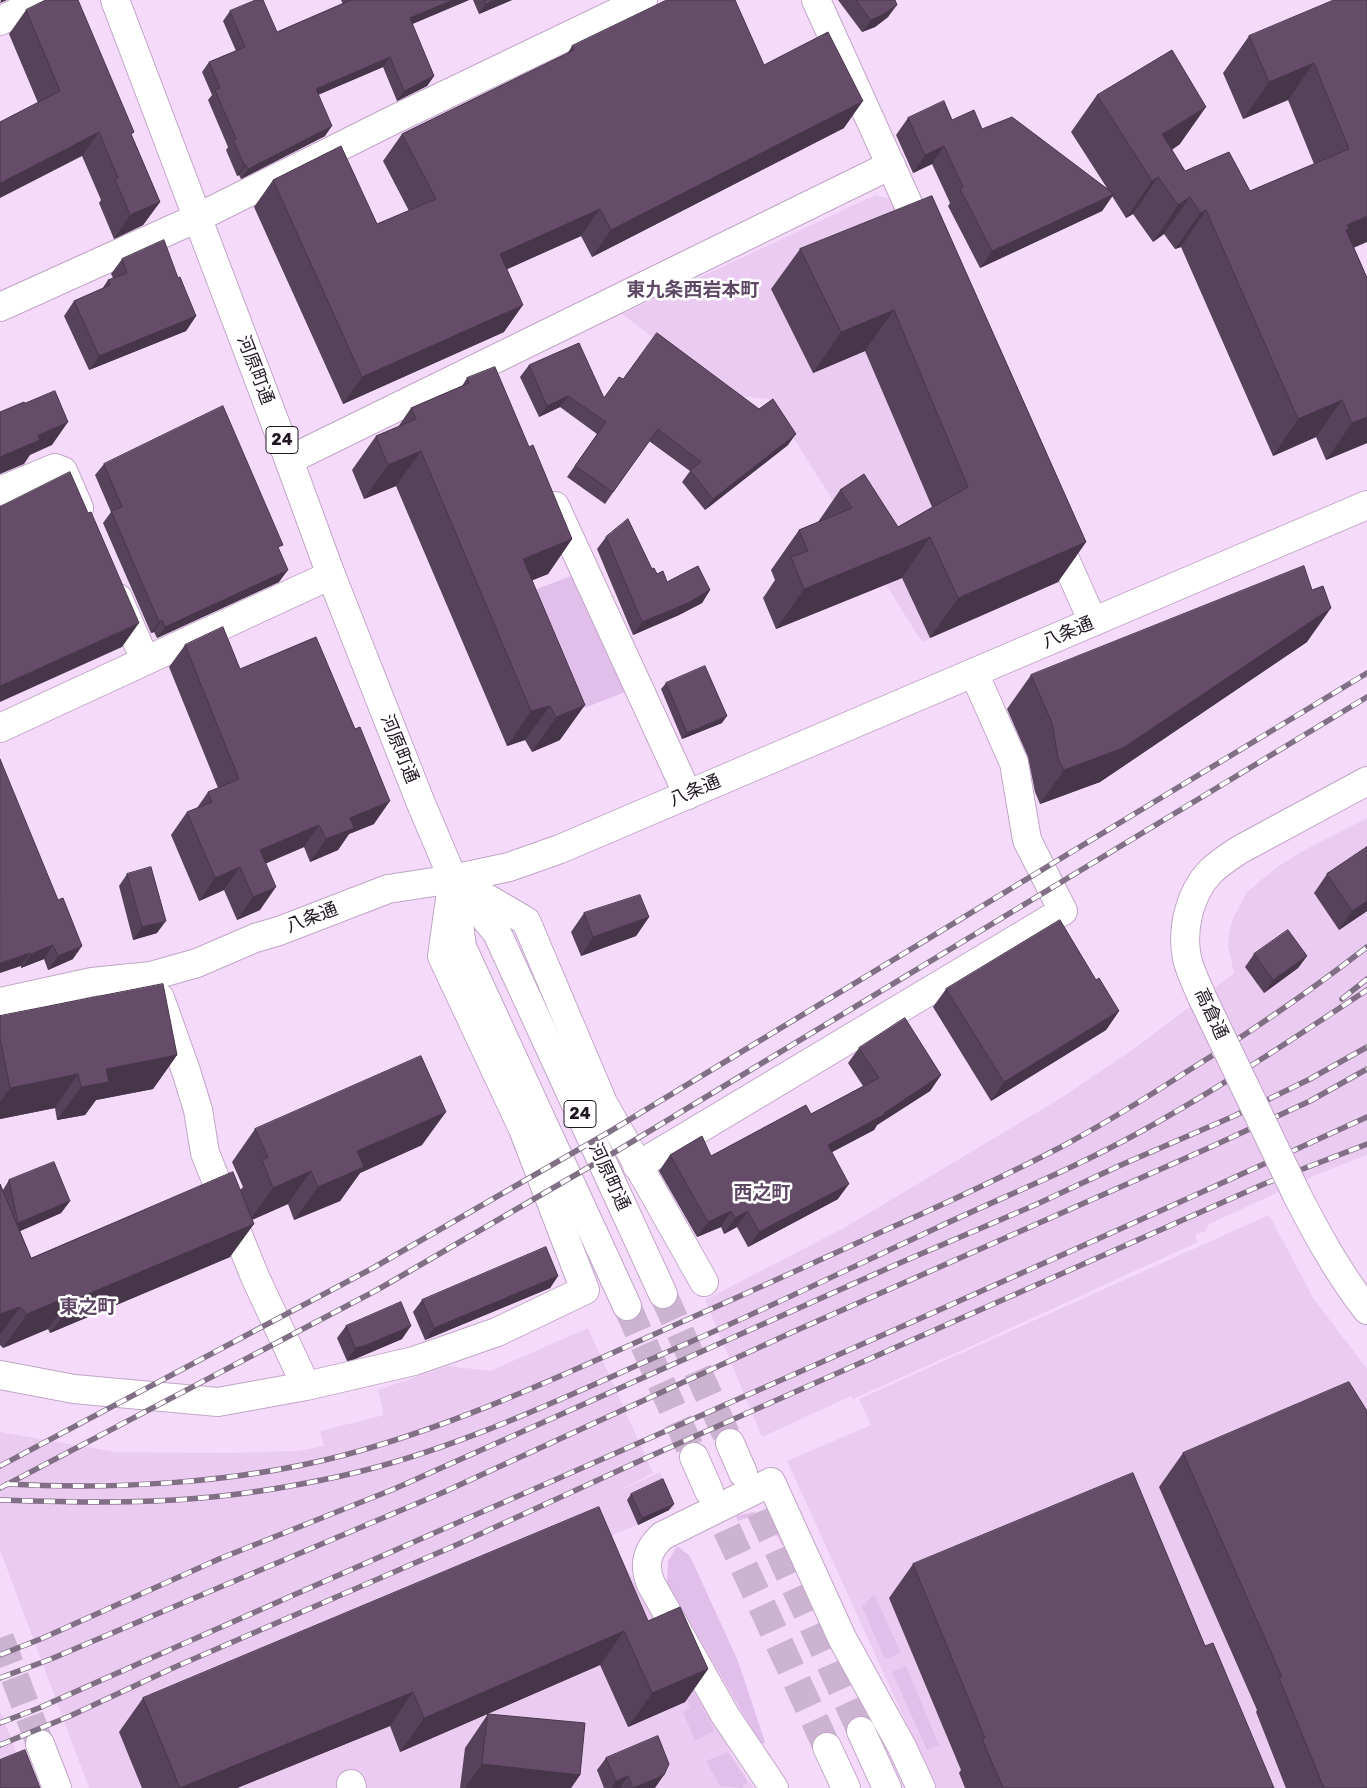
<!DOCTYPE html>
<html>
<head>
<meta charset="utf-8">
<style>
	body { margin:0 }
	canvas { display:block; background:#f5dafc }
</style>
</head>
<body>
<canvas width="1367" height="1788"></canvas>
<script>
const g = document.querySelector('canvas').getContext('2d');
g.lineJoin = 'round';
function fill(path, color) { g.fillStyle = color; g.fill(path, 'evenodd'); }
function trace(path, color, width, dash) { g.strokeStyle = color; g.lineWidth = width; g.lineCap = dash ? 'butt' : 'round'; g.setLineDash(dash || []); g.stroke(path); }
function write(font, color, halo, rows, align = 'center') {
  g.font = font + ' Rubik,"Noto Sans JP",sans-serif'; g.lineWidth = 5; g.setLineDash([]); g.textBaseline = 'middle'; g.strokeStyle = halo; g.fillStyle = color; for (const [text, x, y, turn = 0] of rows) {
    g.save(); g.translate(x, y); g.rotate((+turn || 0) * Math.PI / 180); g.textAlign = isNaN(turn) ? turn : align; if (halo) g.strokeText(text, 0, 0); g.fillText(text, 0, 0); g.restore();
  }
}
fill(new Path2D(`
	M 875,195 L 890,199 L 1059,582 L 922,642 L 769,399 L 729,395 L 622,314 Z
	M 1367,818 L 1367,1155 L 1318,1174 L 1209,1224 L 1206,1231 L 1195,1235 L 1198,1242 L 967,1348 L 853,1399 L 851,1396 L 762,1437 L 705,1300 L 844,1228 L 1056,1101 L 1135,1048 L 1234,973 L 1228,946 L 1229,934 L 1232,920 L 1247,892 L 1277,867 L 1301,852 Z
	M 1269,1215 L 1314,1299 L 1367,1369 L 1367,1788 L 936,1788 L 787,1461 L 871,1425 L 859,1399 Z
	M 588,1328 L 653,1473 L 615,1493 L 660,1472 L 675,1508 L 609,1537 L 710,1714 L 733,1757 L 754,1788 L 89,1788 L 0,1550 L 0,1432 L 116,1452 L 225,1453 L 298,1451 L 324,1446 L 320,1431 L 384,1415 L 378,1390 L 448,1366 L 490,1371 Z
	M 0,1710 L 17,1754 L 0,1761 Z`), '#eccbf3');
fill(new Path2D(`
	M 571,576 L 625,692 L 564,716 L 516,597 Z
	M 753,1512 C 774,1516 777,1527 787,1543 L 782,1545 C 774,1528 758,1511 738,1521 L 736,1516 Z
	M 677,1546 L 690,1556 L 738,1661 L 765,1742 L 761,1745 L 667,1583 L 668,1561 Z
	M 874,1594 L 901,1653 L 885,1659 L 862,1607 Z
	M 677,1662 L 715,1730 L 695,1741 L 683,1712 L 690,1708 L 671,1664 Z
	M 906,1666 L 939,1745 L 927,1750 L 892,1672 Z
	M 728,1752 L 748,1783 L 743,1785 L 743,1788 L 720,1786 L 706,1761 Z`), '#e2bfea');
trace(new Path2D(`
	M 0,1638 L 40,1744`), '#cbb3d1', 28, [28, 14]);
trace(new Path2D(`
	M 663,1294 L 730,1443
	M 627,1306 L 694,1457
	M 743,1473 L 861,1731
	M 709,1491 L 827,1747`), '#cbb3d1', 28, [28, 14]);
const minor = new Path2D(`
	M 816,0 L 924,239
	M 0,21 L 41,0
	M 0,307 L 197,218 L 393,120 L 643,0
	M 289,460 L 891,165
	M 0,491 L 55,468 L 63,471 L 79,508
	M 555,506 L 688,795
	M 1053,532 L 1093,622
	M 118,598 L 145,660
	M 0,728 L 331,575
	M 454,879 L 526,921 L 603,1103 L 704,1282
	M 160,998 L 186,1071 L 198,1110 L 205,1153 L 255,1277 L 306,1386
	M 0,1002 L 92,982 L 151,976 L 197,963 L 255,938 L 279,931 L 388,889 L 453,879
	M 637,1166 L 1063,911 L 1027,840 L 1014,763 L 974,673
	M 0,1375 L 74,1389 L 218,1402 L 306,1386 L 414,1361 L 497,1332 L 585,1290 L 523,1129 L 442,956 L 451,892
	M 40,1744 L 57,1788
	M 351,1784 L 352,1788
	M 774,1788 L 725,1715 L 651,1584 C 643,1565 647,1550 662,1536 L 771,1482 L 842,1638 L 902,1747 L 921,1788`);
const tertiary = new Path2D(`
	M 453,879 L 509,867 L 560,849 L 1367,505`);
const secondary = new Path2D(`
	M 1202,997 C 1197,985 1190,972 1187,958 C 1181,929 1190,893 1210,872 C 1220,862 1230,856 1241,849 L 1367,781
	M 1297,1195 C 1318,1236 1339,1274 1367,1310`);
const trunk = new Path2D(`
	M 115,0 L 279,433 L 331,575 L 420,801 L 453,879 L 497,933 L 663,1294
	M 453,879 L 462,947 L 627,1306
	M 730,1443 L 743,1473
	M 694,1457 L 709,1491
	M 861,1731 L 887,1788
	M 827,1747 L 846,1788`);
trace(minor, '#c0a6c6', 30);
trace(tertiary, '#c0a6c6', 30);
trace(secondary, '#c0a6c6', 30);
trace(trunk, '#c0a6c6', 30);
trace(minor, '#fff', 28);
trace(tertiary, '#fff', 28);
trace(secondary, '#fff', 28);
trace(trunk, '#fff', 28);
const rail = new Path2D(`
	M 1342,999 L 1367,979
	M 0,1466 L 373,1268 L 609,1132 L 1367,673
	M 7,1484 C 114,1490 237,1483 341,1456 C 466,1423 584,1365 702,1313 C 761,1287 820,1260 879,1233 C 940,1206 1001,1178 1061,1147 C 1102,1125 1143,1100 1183,1074 C 1246,1035 1308,993 1367,947
	M 0,1488 L 377,1290 L 615,1152 L 1367,697
	M 0,1500 C 67,1502 135,1504 201,1498 C 248,1494 295,1486 341,1476 C 462,1449 574,1392 688,1343 C 774,1305 859,1264 945,1224 C 1010,1194 1077,1167 1140,1132 C 1218,1089 1293,1039 1367,990
	M 0,1655 L 43,1638 L 219,1559 L 394,1489 L 902,1262 L 1035,1205 L 1121,1165 L 1234,1116 L 1310,1079 L 1367,1047
	M 0,1678 L 51,1659 L 444,1492 L 795,1331 L 1213,1146 L 1310,1101 L 1367,1069
	M 0,1723 L 39,1708 C 481,1511 926,1319 1367,1117
	M 0,1745 L 70,1716 L 175,1667 L 454,1546 L 646,1458 L 1264,1184 L 1367,1144`);
trace(rail, '#816f85', 5.5);
trace(rail, '#fff', 4, [11]);
const secondaryBridge = new Path2D(`
	M 1202,997 L 1297,1195`);
trace(secondaryBridge, '#c0a6c6', 30, []);
trace(secondaryBridge, '#fff', 28);
fill(new Path2D(`
	M 341,0 L 469,0 L 412,24 L 434,76 L 427,86 L 397,101 L 383,67 L 318,95 L 325,136 L 241,179 L 239,175 L 237,176 L 226,150 L 228,147 L 208,100 L 212,95 L 202,72 L 209,62 L 236,51 L 223,21 L 230,11 L 277,32 L 343,4 Z
	M 473,0 L 512,0 L 479,14 Z
	M 838,0 L 895,0 L 888,17 L 875,27 L 862,32 Z
	M 1367,0 L 1354,248 L 1367,278 L 1367,443 L 1326,460 L 1316,437 L 1273,456 L 1181,247 L 1175,249 L 1164,234 L 1153,242 L 1133,214 L 1126,218 L 1112,196 L 1102,211 L 980,268 L 948,206 L 950,203 L 932,164 L 913,173 L 896,135 L 908,118 L 952,120 L 982,129 L 1107,188 L 1071,132 L 1097,95 L 1180,144 L 1172,150 L 1185,171 L 1250,191 L 1314,164 L 1288,100 L 1243,119 L 1223,73 L 1249,36 Z
	M 26,10 L 132,136 L 160,202 L 143,225 L 114,239 L 99,203 L 101,200 L 82,156 L 38,103 L 9,34 Z
	M 572,46 L 764,65 L 844,128 L 592,257 L 581,236 L 507,269 L 504,332 L 343,404 L 254,207 L 273,180 L 377,224 L 409,211 L 383,161 L 402,134 L 567,54 Z
	M 932,196 L 1086,542 L 1058,582 L 930,638 L 902,578 L 776,629 L 763,598 L 775,580 L 771,570 L 799,530 L 818,522 L 840,490 L 898,527 L 932,507 L 865,351 L 813,373 L 771,289 L 800,249 Z
	M 122,259 L 178,278 L 196,316 L 186,331 L 89,370 L 64,316 L 74,301 L 102,289 L 108,280 L 113,278 L 111,274 Z
	M 529,365 L 604,398 L 623,379 L 788,445 L 705,510 L 682,482 L 690,471 L 649,441 L 605,504 L 567,477 L 597,434 L 560,407 L 539,417 L 520,377 Z
	M 467,378 L 529,447 L 572,539 L 548,574 L 532,580 L 560,740 L 532,752 L 525,740 L 507,746 L 396,486 L 364,499 L 352,470 L 376,436 L 398,427 L 411,408 L 462,386 Z
	M 104,464 L 279,550 L 279,582 L 157,638 L 154,632 L 151,633 L 103,523 L 111,512 L 95,475 Z
	M 606,537 L 652,569 L 667,582 L 710,590 L 702,603 L 679,615 L 633,635 L 597,549 Z
	M 1312,590 L 1307,642 L 1100,782 L 1040,804 L 1035,792 L 1028,757 L 1007,709 L 1031,675 Z
	M 185,645 L 240,669 L 374,824 L 349,834 L 338,850 L 310,862 L 304,847 L 266,863 L 260,910 L 237,920 L 224,890 L 199,901 L 171,835 L 187,812 L 197,808 L 208,792 L 218,788 L 169,667 Z
	M 666,683 L 722,723 L 682,739 L 661,689 Z
	M 0,759 L 73,959 L 48,970 L 44,959 L 21,968 L 21,966 Z
	M 1367,847 L 1367,911 L 1339,930 L 1314,893 L 1327,874 Z
	M 127,874 L 157,933 L 133,940 L 119,886 Z
	M 584,913 L 649,917 L 636,936 L 581,956 L 571,932 Z
	M 1254,954 L 1307,956 L 1298,968 L 1264,993 L 1245,967 Z
	M 1096,980 L 1119,1011 L 1106,1030 L 991,1101 L 933,1007 L 946,989 Z
	M 0,1016 L 177,1055 L 153,1089 L 96,1100 L 85,1115 L 57,1120 L 55,1108 L 0,1119 Z
	M 859,1048 L 941,1075 L 930,1091 L 877,1125 L 874,1130 L 832,1152 L 838,1199 L 748,1247 L 737,1227 L 724,1234 L 721,1227 L 697,1237 L 659,1171 L 670,1155 L 711,1156 L 811,1114 L 863,1086 L 848,1063 Z
	M 255,1129 L 422,1145 L 360,1173 L 340,1201 L 294,1220 L 288,1204 L 252,1220 L 230,1257 L 50,1333 L 48,1329 L 3,1348 L 0,1345 L 0,1184 L 3,1190 L 9,1180 L 70,1201 L 61,1213 L 20,1231 L 31,1258 L 240,1190 L 243,1187 L 232,1162 Z
	M 558,1276 L 550,1288 L 425,1340 L 413,1312 L 422,1300 Z
	M 346,1326 L 402,1339 L 355,1359 L 347,1361 L 337,1338 Z
	M 1183,1453 L 1367,1788 L 1286,1788 L 1256,1712 L 1257,1710 L 1159,1487 Z
	M 631,1494 L 669,1510 L 638,1525 L 627,1500 Z
	M 913,1564 L 1205,1646 L 1274,1788 L 965,1788 L 959,1773 L 961,1770 L 889,1598 Z
	M 648,1621 L 708,1669 L 685,1702 L 628,1727 L 600,1665 L 400,1752 L 390,1726 L 237,1788 L 142,1788 L 119,1732 L 143,1698 Z
	M 488,1714 L 580,1775 L 571,1788 L 460,1788 L 465,1748 Z
	M 606,1758 L 655,1788 L 604,1788 L 597,1770 Z`), '#57425b');
fill(new Path2D(`
	M 1,0 L 7,0 L 0,3 Z
	M 453,0 L 469,0 L 403,28 L 410,18 Z
	M 496,0 L 512,0 L 479,14 L 486,4 Z
	M 897,5 L 888,17 L 875,27 L 862,32 L 871,20 Z
	M 390,57 L 383,67 L 308,99 L 316,89 Z
	M 1314,63 L 1288,100 L 1243,119 L 1269,82 Z
	M 434,76 L 427,86 L 397,101 L 404,91 Z
	M 863,101 L 844,128 L 592,257 L 611,230 Z
	M 1206,107 L 1180,144 L 1143,167 L 1162,134 Z
	M 332,126 L 325,136 L 241,179 L 248,169 Z
	M 99,132 L 82,156 L 0,198 L 0,183 Z
	M 944,146 L 932,164 L 913,173 L 925,155 Z
	M 244,165 L 246,165 L 239,175 L 237,176 Z
	M 1158,177 L 1133,214 L 1126,218 L 1152,181 Z
	M 1114,194 L 1102,211 L 980,268 L 992,251 Z
	M 1190,197 L 1164,234 L 1153,242 L 1178,205 Z
	M 160,202 L 143,225 L 114,239 L 130,215 Z
	M 600,209 L 581,236 L 481,281 L 500,254 Z
	M 1206,210 L 1181,247 L 1175,249 L 1200,213 Z
	M 1367,216 L 1367,242 L 1328,259 L 1347,225 Z
	M 523,305 L 504,332 L 343,404 L 362,377 Z
	M 894,310 L 865,351 L 813,373 L 841,332 Z
	M 196,316 L 186,331 L 89,370 L 99,356 Z
	M 568,396 L 560,407 L 539,417 L 547,406 Z
	M 1342,400 L 1316,437 L 1273,456 L 1298,419 Z
	M 1367,417 L 1367,443 L 1326,460 L 1352,423 Z
	M 68,422 L 52,445 L 30,455 L 24,464 L 0,474 L 0,457 L 38,435 Z
	M 796,434 L 788,445 L 705,510 L 713,499 Z
	M 421,451 L 396,486 L 364,499 L 388,465 Z
	M 930,537 L 902,578 L 776,629 L 804,589 Z
	M 572,539 L 548,574 L 499,594 L 523,559 Z
	M 1086,542 L 1058,582 L 930,638 L 958,598 Z
	M 288,570 L 279,582 L 157,638 L 165,627 Z
	M 710,590 L 702,603 L 679,615 L 633,635 L 642,622 Z
	M 1331,608 L 1307,642 L 1100,782 L 1040,804 L 1064,770 Z
	M 162,620 L 154,632 L 151,633 L 159,622 Z
	M 139,623 L 122,647 L 0,702 L 0,686 Z
	M 585,705 L 560,740 L 532,752 L 556,717 Z
	M 550,706 L 525,740 L 507,746 L 531,711 Z
	M 727,716 L 722,723 L 682,739 L 687,733 Z
	M 390,801 L 374,824 L 349,834 L 338,850 L 310,862 L 326,839 L 350,818 Z
	M 319,825 L 304,847 L 244,873 L 260,850 Z
	M 240,867 L 224,890 L 199,901 L 215,878 Z
	M 276,887 L 260,910 L 237,920 L 253,897 Z
	M 1367,901 L 1367,911 L 1339,930 L 1352,911 Z
	M 649,917 L 636,936 L 581,956 L 593,937 Z
	M 166,921 L 157,933 L 133,940 L 142,927 Z
	M 53,945 L 44,959 L 21,968 L 31,954 Z
	M 82,946 L 73,959 L 48,970 L 58,956 Z
	M 30,953 L 21,966 L 0,973 L 0,963 Z
	M 1307,956 L 1298,968 L 1264,993 L 1273,980 Z
	M 1119,1011 L 1106,1030 L 991,1101 L 1004,1082 Z
	M 177,1055 L 153,1089 L 96,1100 L 85,1115 L 57,1120 L 81,1087 L 106,1069 Z
	M 78,1074 L 55,1108 L 0,1119 L 0,1102 L 10,1088 Z
	M 941,1075 L 930,1091 L 877,1125 L 874,1130 L 817,1160 L 828,1145 L 884,1113 Z
	M 446,1112 L 422,1145 L 360,1173 L 340,1201 L 294,1220 L 318,1187 L 357,1151 Z
	M 311,1171 L 288,1204 L 249,1221 L 273,1188 Z
	M 849,1184 L 838,1199 L 748,1247 L 759,1232 Z
	M 70,1201 L 61,1213 L 9,1236 L 18,1223 Z
	M 731,1211 L 721,1227 L 697,1237 L 708,1222 Z
	M 748,1211 L 737,1227 L 724,1234 L 735,1218 Z
	M 254,1224 L 230,1257 L 50,1333 L 74,1300 Z
	M 558,1276 L 550,1288 L 425,1340 L 434,1328 Z
	M 72,1295 L 48,1329 L 3,1348 L 27,1314 Z
	M 20,1307 L 0,1335 L 0,1314 Z
	M 411,1326 L 402,1339 L 355,1359 L 347,1361 L 355,1348 Z
	M 674,1504 L 669,1510 L 638,1525 L 642,1518 Z
	M 624,1631 L 600,1665 L 400,1752 L 424,1718 Z
	M 708,1669 L 685,1702 L 628,1727 L 652,1693 Z
	M 413,1692 L 390,1726 L 237,1788 L 179,1788 Z
	M 482,1764 L 580,1775 L 571,1788 L 465,1788 Z
	M 664,1775 L 655,1788 L 633,1788 Z
	M 628,1776 L 620,1788 L 611,1788 L 616,1781 Z`), '#47364a');
const building = new Path2D(`
	M 46,0 L 78,0 L 134,132 L 131,134 L 160,202 L 130,215 L 115,179 L 118,178 L 99,132 L 0,183 L 0,122 L 60,91 L 26,10 Z
	M 256,0 L 263,0 L 277,32 L 351,0 L 453,0 L 410,18 L 434,76 L 404,91 L 390,57 L 316,89 L 332,126 L 248,169 L 246,165 L 244,165 L 233,140 L 236,139 L 215,90 L 220,88 L 209,62 L 245,47 L 230,11 Z
	M 485,0 L 496,0 L 486,4 Z
	M 667,0 L 735,0 L 764,65 L 828,32 L 863,101 L 611,230 L 600,209 L 500,254 L 523,305 L 362,377 L 273,180 L 341,146 L 377,224 L 436,199 L 402,134 L 574,50 L 572,46 Z
	M 856,0 L 895,0 L 897,5 L 884,14 L 871,20 Z
	M 1334,0 L 1367,0 L 1367,216 L 1347,225 L 1349,229 L 1346,230 L 1367,278 L 1367,417 L 1352,423 L 1342,400 L 1298,419 L 1206,210 L 1200,213 L 1190,197 L 1178,205 L 1158,177 L 1152,181 L 1097,95 L 1172,50 L 1206,107 L 1162,134 L 1185,171 L 1229,152 L 1250,191 L 1349,149 L 1314,63 L 1269,82 L 1249,36 Z
	M 944,101 L 952,120 L 974,110 L 982,129 L 1012,117 L 1114,194 L 992,251 L 960,189 L 963,187 L 944,146 L 925,155 L 908,118 Z
	M 932,196 L 1086,542 L 958,598 L 930,537 L 804,589 L 791,557 L 808,551 L 799,530 L 852,508 L 840,490 L 864,474 L 898,527 L 968,487 L 894,310 L 841,332 L 800,249 Z
	M 164,240 L 178,278 L 180,277 L 196,316 L 99,356 L 74,301 L 110,285 L 108,280 L 127,273 L 122,259 Z
	M 657,333 L 759,409 L 773,399 L 796,434 L 713,499 L 690,470 L 701,462 L 658,429 L 613,492 L 575,466 L 606,422 L 568,396 L 547,406 L 529,365 L 579,343 L 604,398 L 619,377 L 623,379 Z
	M 495,367 L 529,447 L 533,445 L 572,539 L 523,559 L 585,705 L 556,717 L 550,706 L 531,711 L 421,451 L 388,465 L 376,436 L 416,419 L 411,408 L 469,383 L 467,378 Z
	M 55,391 L 68,422 L 38,435 L 40,440 L 0,457 L 0,412 L 24,402 L 25,403 Z
	M 223,406 L 283,545 L 278,547 L 288,570 L 165,627 L 162,620 L 159,622 L 111,511 L 122,507 L 104,464 Z
	M 70,472 L 88,513 L 91,512 L 139,623 L 0,686 L 0,507 Z
	M 628,519 L 652,569 L 654,568 L 657,574 L 663,571 L 667,582 L 698,566 L 710,590 L 688,603 L 642,622 L 606,537 Z
	M 1304,566 L 1312,590 L 1323,586 L 1331,608 L 1123,748 L 1064,770 L 1058,758 L 1052,723 L 1031,675 Z
	M 223,627 L 240,669 L 316,637 L 355,729 L 360,727 L 390,801 L 350,818 L 354,828 L 326,839 L 319,825 L 260,850 L 276,887 L 253,897 L 240,867 L 215,878 L 187,812 L 212,802 L 208,792 L 239,779 L 185,645 Z
	M 705,666 L 727,716 L 687,733 L 666,683 Z
	M 0,759 L 58,900 L 63,898 L 82,946 L 58,956 L 53,945 L 31,954 L 30,953 L 0,963 Z
	M 1367,847 L 1367,901 L 1352,911 L 1327,874 Z
	M 151,867 L 166,921 L 142,927 L 127,874 Z
	M 640,895 L 649,917 L 593,937 L 584,913 Z
	M 1060,920 L 1096,980 L 1099,978 L 1119,1011 L 1004,1082 L 946,989 Z
	M 1288,930 L 1307,956 L 1273,980 L 1254,954 Z
	M 163,984 L 177,1055 L 106,1069 L 109,1082 L 81,1087 L 78,1074 L 10,1088 L 0,1038 L 0,1016 Z
	M 905,1018 L 941,1075 L 884,1113 L 885,1114 L 828,1145 L 849,1184 L 759,1232 L 748,1211 L 735,1218 L 731,1211 L 708,1222 L 670,1155 L 702,1136 L 711,1156 L 806,1105 L 811,1114 L 879,1078 L 859,1048 Z
	M 421,1056 L 446,1112 L 357,1151 L 364,1167 L 318,1187 L 311,1171 L 273,1188 L 262,1160 L 268,1157 L 255,1129 Z
	M 54,1162 L 70,1201 L 18,1223 L 9,1180 Z
	M 233,1172 L 254,1224 L 74,1300 L 72,1295 L 27,1314 L 20,1307 L 0,1314 L 0,1184 L 31,1258 Z
	M 546,1247 L 558,1276 L 434,1328 L 422,1300 Z
	M 401,1302 L 411,1326 L 364,1346 L 355,1348 L 346,1326 Z
	M 1349,1382 L 1367,1411 L 1367,1788 L 1324,1788 L 1279,1678 L 1282,1677 L 1183,1453 Z
	M 1133,1473 L 1205,1646 L 1213,1643 L 1274,1788 L 1003,1788 L 982,1739 L 985,1738 L 913,1564 Z
	M 663,1479 L 674,1504 L 642,1518 L 631,1494 Z
	M 599,1507 L 648,1621 L 680,1607 L 708,1669 L 652,1693 L 624,1631 L 424,1718 L 413,1692 L 180,1788 L 143,1698 Z
	M 488,1714 L 585,1723 L 580,1775 L 482,1764 Z
	M 658,1736 L 669,1764 L 664,1775 L 633,1788 L 628,1776 L 616,1781 L 606,1758 Z
	M 25,1750 L 40,1788 L 0,1788 L 0,1760 Z`);
fill(building, '#654d6a');
trace(building, '#47364a', 1);
for (const [x, y, w] of [
	[282,440,32],
	[580,1114,32]
]) { const box = new Path2D(); box.roundRect(x - w / 2, y - 13.5, w, 27, 4); g.fillStyle = '#fff'; g.fill(box); trace(box, '#211723', 1); }
write('bold 16px', '#211723', null, [
	["24",282,440],
	["24",580,1114]
]);
write('18px', '#211723', '#fff', [
	["河原町通",255,370,69],
	["八条通",1068,633,-23],
	["河原町通",399,749,68],
	["八条通",695,791,-23],
	["八条通",312,918,-21],
	["高倉通",1211,1014,65],
	["河原町通",609,1177,65]
]);
write('bold 19px', '#5f4865', '#fff', [
	["東九条西岩本町",693,291],
	["西之町",762,1194],
	["東之町",88,1308]
]);
</script>
</body>
</html>
